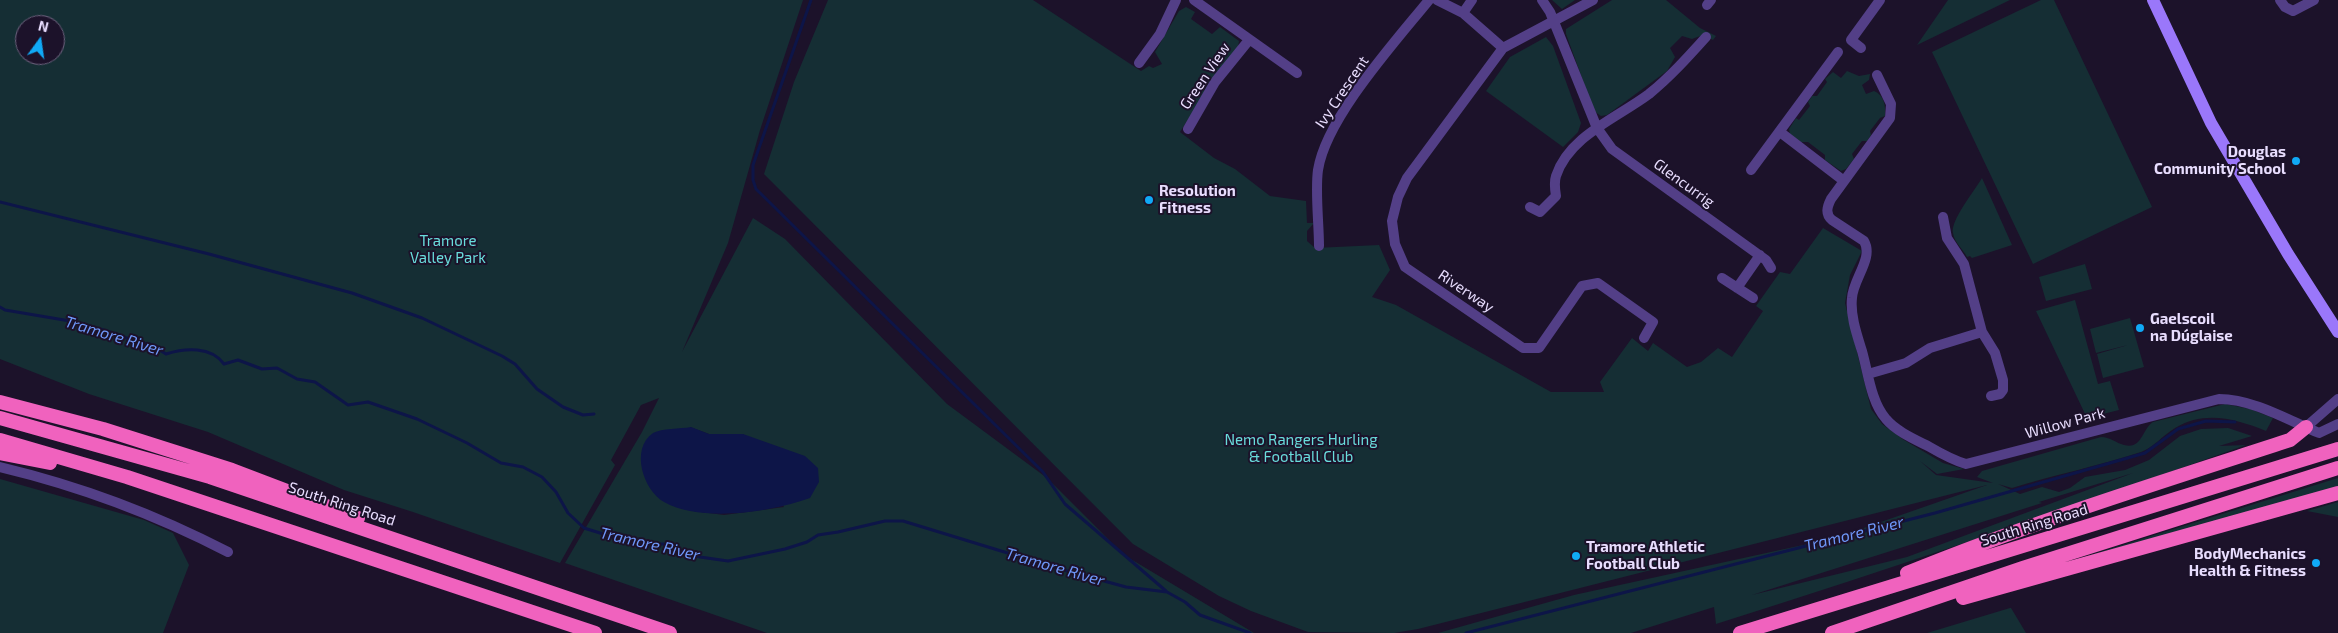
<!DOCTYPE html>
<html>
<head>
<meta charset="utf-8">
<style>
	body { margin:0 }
	#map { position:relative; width:2338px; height:633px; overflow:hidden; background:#1c122a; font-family:"Exo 2",sans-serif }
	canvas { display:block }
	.north { position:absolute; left:15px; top:15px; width:50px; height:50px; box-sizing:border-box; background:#1c122a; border:1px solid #6e637f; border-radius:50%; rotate:14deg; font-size:14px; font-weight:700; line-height:20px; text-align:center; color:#e8ddfe }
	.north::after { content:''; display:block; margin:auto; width:18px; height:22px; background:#10a9f6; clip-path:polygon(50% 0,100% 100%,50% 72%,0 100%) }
</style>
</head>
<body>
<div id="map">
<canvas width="2338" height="633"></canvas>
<div class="north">N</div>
</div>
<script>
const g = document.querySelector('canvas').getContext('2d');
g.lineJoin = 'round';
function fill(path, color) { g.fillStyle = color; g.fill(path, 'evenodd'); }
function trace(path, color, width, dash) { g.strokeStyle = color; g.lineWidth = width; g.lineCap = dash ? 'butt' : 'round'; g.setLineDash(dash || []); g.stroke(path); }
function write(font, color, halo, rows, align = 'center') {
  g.font = font + ' "Exo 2",sans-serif'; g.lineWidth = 4; g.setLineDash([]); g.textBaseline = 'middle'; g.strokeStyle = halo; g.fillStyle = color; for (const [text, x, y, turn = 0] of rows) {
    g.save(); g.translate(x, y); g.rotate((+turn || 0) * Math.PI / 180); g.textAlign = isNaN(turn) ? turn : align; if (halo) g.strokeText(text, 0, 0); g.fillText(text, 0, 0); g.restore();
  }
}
fill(new Path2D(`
	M 0,0 L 803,0 L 760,130 L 728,243 L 682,352 L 753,218 L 785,239 L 947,404 L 1047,478 L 1124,555 L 1254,633 L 767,633 L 565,563 L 642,432 L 659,398 L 641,405 L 611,460 L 615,465 L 560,563 L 413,512 L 344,490 L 208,432 L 89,394 L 0,359 ZM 25,25 L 55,25 L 55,55 L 25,55 ZM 690,427 L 709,434 L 743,434 L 784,507 L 724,515 L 694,511 Z
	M 828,0 L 1033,0 L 1141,71 L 1149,66 L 1153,68 L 1162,64 L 1155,52 L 1179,11 L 1186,7 L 1195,12 L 1191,19 L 1212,34 L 1220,27 L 1239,41 L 1238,47 L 1217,74 L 1180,132 L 1214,158 L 1235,169 L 1270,196 L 1306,201 L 1307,223 L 1314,223 L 1307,231 L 1307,241 L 1315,248 L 1379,245 L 1390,270 L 1372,297 L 1396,305 L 1551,392 L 1604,392 L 1600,382 L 1632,338 L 1648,351 L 1653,343 L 1687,367 L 1701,362 L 1718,348 L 1732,357 L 1763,311 L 1756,306 L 1780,272 L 1790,274 L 1823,228 L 1862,251 L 1850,275 L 1845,303 L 1871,409 L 1882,424 L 1904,440 L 1943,463 L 1964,469 L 1937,474 L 1920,461 L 1936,475 L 1993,483 L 1977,477 L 1982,471 L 2101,437 C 2110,437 2116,443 2124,445 C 2142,450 2142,429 2153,422 L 2225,404 L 2250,409 L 2273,418 L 2266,431 C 2236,419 2205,410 2175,428 C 2163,435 2153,448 2141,452 C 2098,466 2054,475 2012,488 L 1998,484 L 2020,494 L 2042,487 L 2059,492 L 2070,488 L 2085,477 L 2125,470 L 2149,460 L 2180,436 L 2201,429 L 2228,428 L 2252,436 L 2219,446 L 2246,445 C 2070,508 1894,568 1716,624 L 1714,607 L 1631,633 L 1438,633 L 1574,595 L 1835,538 L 1987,485 L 1418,629 L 1394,633 L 1308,632 L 1251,611 L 1219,596 L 1133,544 L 764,174 L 794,82 ZM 2133,473 L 1907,557 L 1752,595 L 2042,503 L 2039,502 Z
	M 1552,0 L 1575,0 L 1562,9 Z
	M 1612,0 L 1666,0 L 1700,28 L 1716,36 L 1713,40 L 1703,35 L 1692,39 L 1682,36 L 1670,48 L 1675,57 L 1667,71 L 1607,115 L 1601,116 L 1594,111 L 1566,34 L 1566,29 Z
	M 1948,0 L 2010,0 L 1917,45 Z
	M 2041,0 L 2054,0 L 2152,207 L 2033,264 L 1932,52 Z
	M 1546,37 L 1553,46 L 1581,123 L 1578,132 L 1563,147 L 1486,91 L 1510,57 Z
	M 1847,71 L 1859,76 L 1870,74 L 1869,80 L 1862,85 L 1866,94 L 1874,91 C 1884,95 1886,106 1885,116 L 1880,118 L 1870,131 L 1871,135 L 1867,141 L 1862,141 L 1852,154 L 1854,159 L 1846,169 L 1841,171 L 1825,160 L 1825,155 L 1808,142 L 1801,142 L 1790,134 L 1789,129 L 1796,118 L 1799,120 L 1810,106 L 1808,102 L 1812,96 L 1817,96 L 1827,82 L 1825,79 L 1833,72 L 1841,78 Z
	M 1982,178 L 2012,245 L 1972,258 L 1970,256 L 1967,257 C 1963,249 1954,242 1953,233 C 1950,221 1975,190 1982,178 Z
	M 2085,264 L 2092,289 L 2046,301 L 2039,277 Z
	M 2075,300 L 2098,384 L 2110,381 L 2119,410 L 2087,418 L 2036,311 Z
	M 2130,318 L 2144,367 L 2103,378 L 2097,354 L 2128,345 L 2096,353 L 2090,329 Z
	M 2338,478 L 2338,489 L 2074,560 Z
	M 0,479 L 144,520 L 173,533 L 189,565 L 163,633 L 0,633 Z
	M 2338,502 L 2338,517 L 2307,511 Z
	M 2011,608 L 2026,633 L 1927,633 L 2010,608 Z`), '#152e34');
fill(new Path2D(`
	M 691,427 L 709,434 L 743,434 L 805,456 L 818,468 L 819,482 L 810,498 C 771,512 702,523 664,502 C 643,490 630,449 653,433 C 662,428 680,429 691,427 Z`), '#0d1548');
trace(new Path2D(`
	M 811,0 L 753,165 L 753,180 L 756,189 L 1043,472 L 1065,504 L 1166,591
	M 0,202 L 209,254 L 352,293 L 422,318 L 502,356 L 515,364 L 537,389 L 563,407 L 583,415 L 594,414
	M 0,307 L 5,310 L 76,322 L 120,335 L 138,343 L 150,344 L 166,354 C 185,348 211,346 224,364 L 238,360 L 262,369 L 277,368 L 297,379 L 315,382 L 348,405 L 368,402 L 417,419 L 467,443 L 501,463 L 523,467 L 542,477 L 556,492 L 568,513 L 584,528 L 616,538 L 627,538 L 645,544 L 663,544 L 700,557 L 728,561 L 785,549 L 807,542 L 818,535 L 838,532 L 885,521 L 903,521 L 1060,569 L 1126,587 L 1167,592 L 1185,602 L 1200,615 L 1250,633
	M 1466,633 L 1935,513 L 2145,453 L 2178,429 L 2206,421 L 2235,422`), '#0d1548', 3);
trace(new Path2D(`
	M 1194,0 L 1297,73
	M 1437,0 L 1463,13 L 1503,48
	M 1542,0 L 1550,12 L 1597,128 L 1612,149 L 1766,260 L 1771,268
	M 1593,0 L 1503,48 L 1407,178 L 1398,197 L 1392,221 L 1395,244 L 1405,267 L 1523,348 L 1539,348 L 1582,286 L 1598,283 L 1653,322 L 1644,338
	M 2280,0 L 2285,7 L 2293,11 L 2314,0
	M 1707,5 L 1711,0
	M 1463,13 L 1472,0
	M 1861,48 L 1851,40 L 1880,0
	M 1139,63 L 1160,34 L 1176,0
	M 1877,75 L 1891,104 L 1890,118 L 1831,199 C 1827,207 1825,214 1832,220 L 1864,241 C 1874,258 1853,279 1852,298 C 1850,315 1857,335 1862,351 C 1868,372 1871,402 1886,419 C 1896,431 1914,439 1928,446 C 1940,453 1952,460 1966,464 L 2219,399 C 2253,399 2288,420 2319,433 L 2338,424
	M 1188,129 L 1215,82 L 1249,40
	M 1780,132 L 1844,181
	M 1751,170 L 1838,52
	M 1530,207 L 1540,212 L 1556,196 C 1555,190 1554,182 1556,176 C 1569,136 1617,118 1649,94 C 1670,77 1688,57 1706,37
	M 1943,217 L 1947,238 L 1964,264 L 1982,332 L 1995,353 L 2003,380 L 2003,390 L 2000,394 L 1991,396
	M 1319,246 C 1319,224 1315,191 1318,170 C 1326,118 1395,42 1429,0
	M 1722,278 L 1753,298
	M 1737,288 L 1760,255
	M 1868,374 L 1906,363 L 1930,348 L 1982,332
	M 2306,427 L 2338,399
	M 0,467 C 80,486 155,514 228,552`), '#533f87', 10);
trace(new Path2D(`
	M 2153,0 L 2211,123 L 2288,254 L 2338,332`), '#9a77fa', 12);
trace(new Path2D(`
	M 0,402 L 103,429 L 232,470 L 358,518
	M 0,418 L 210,477 L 670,633
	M 0,440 L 127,477 L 595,633
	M 0,453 L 50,463
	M 1907,573 C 2032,522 2161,482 2290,440 L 2306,427
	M 1963,598 L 2338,493
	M 1740,633 L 2338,449
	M 1832,633 L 2023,568 L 2338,468`), '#f062be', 14);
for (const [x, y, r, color] of [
	[2296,161,5,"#10a9f6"],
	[1149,200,5,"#10a9f6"],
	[2140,328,5,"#10a9f6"],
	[1576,556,5,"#10a9f6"],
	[2316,563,5,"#10a9f6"]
]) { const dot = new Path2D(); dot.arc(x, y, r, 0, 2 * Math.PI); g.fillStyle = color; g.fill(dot); trace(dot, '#1c122a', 2); }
write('15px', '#e8ddfe', '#1c122a', [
	["Green View",1205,76,-56],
	["Ivy Crescent",1342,92,-56],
	["Glencurrig",1684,183,36],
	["Riverway",1466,291,34],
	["Willow Park",2065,423,-15],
	["South Ring Road",342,504,18],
	["South Ring Road",2034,525,-17]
]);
write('bold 15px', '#e8ddfe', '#1c122a', [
	["Douglas",2286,152,"right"],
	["Community School",2286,169,"right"],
	["Resolution",1159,191],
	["Fitness",1159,208],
	["Gaelscoil",2150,319],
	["na Dúglaise",2150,336],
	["Tramore Athletic",1586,547],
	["Football Club",1586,564],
	["BodyMechanics",2306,554,"right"],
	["Health & Fitness",2306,571,"right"]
], 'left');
write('15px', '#69dddc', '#1c122a', [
	["Tramore",448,241],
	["Valley Park",448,258],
	["Nemo Rangers Hurling",1301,440],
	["& Football Club",1301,457]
]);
write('italic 16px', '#6f98fa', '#1c122a', [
	["Tramore River",114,336,17],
	["Tramore River",1854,534,-14],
	["Tramore River",650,544,13],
	["Tramore River",1055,567,16]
]);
</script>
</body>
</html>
